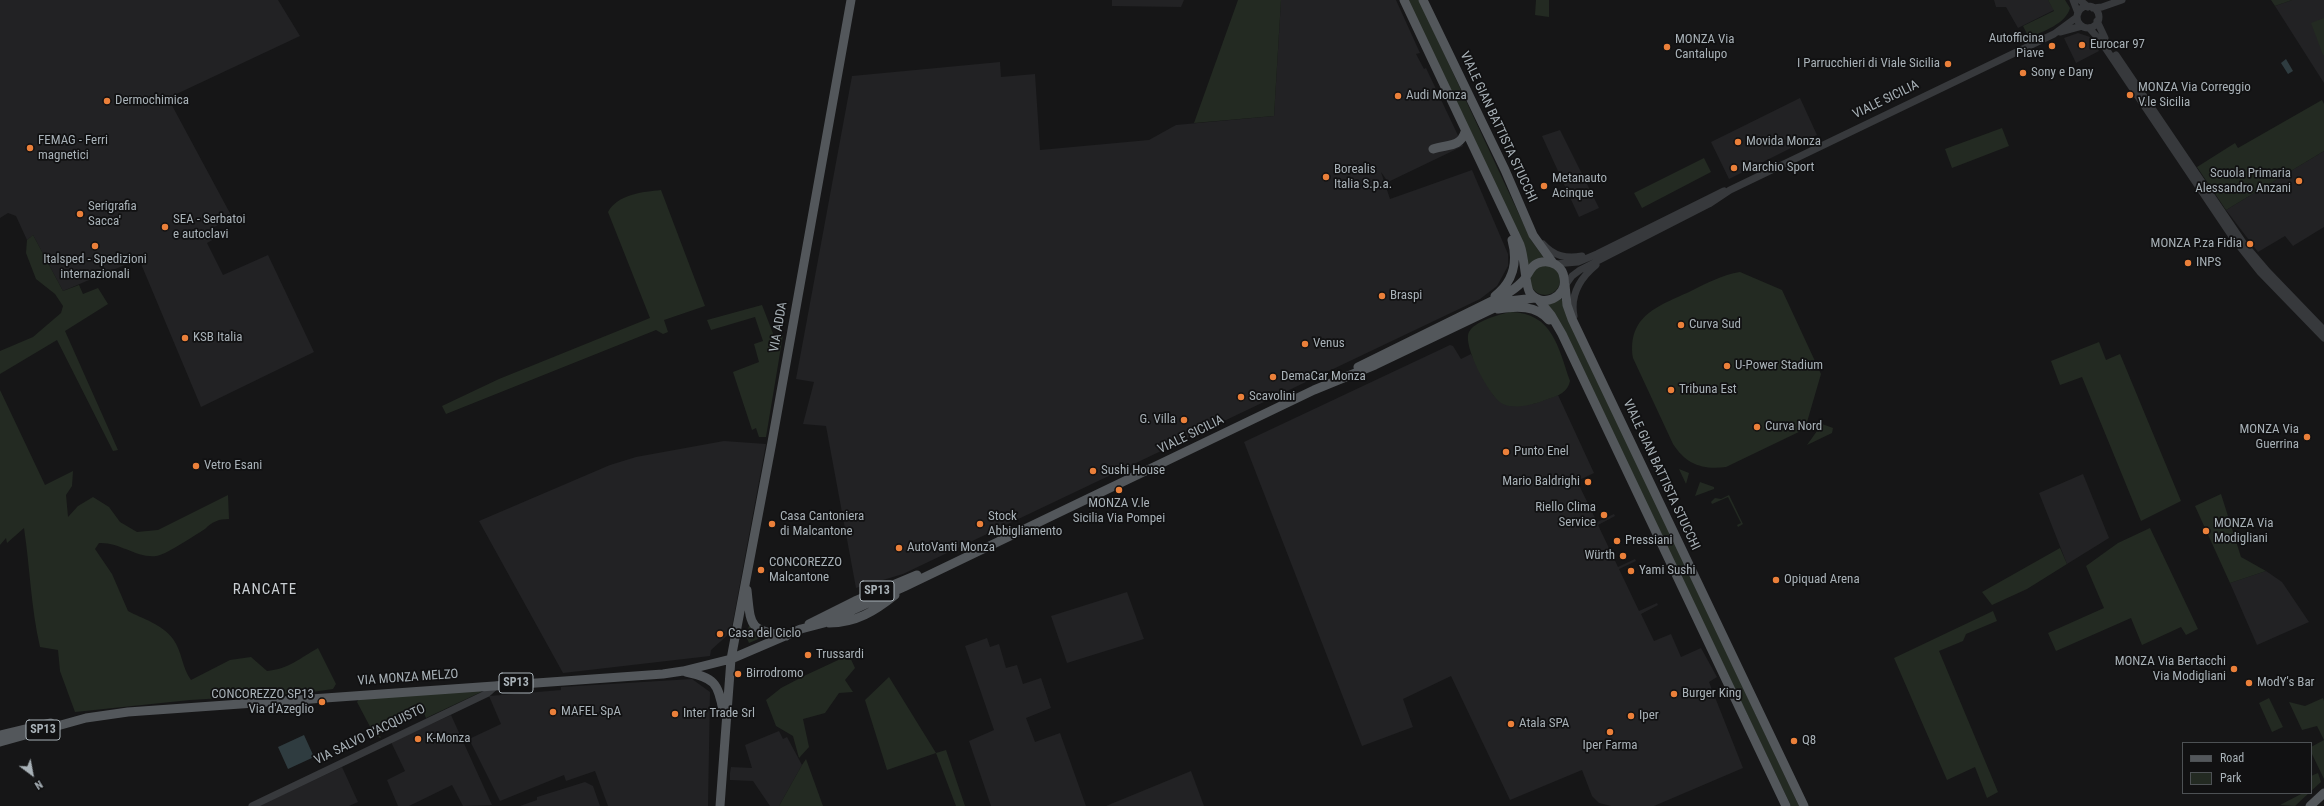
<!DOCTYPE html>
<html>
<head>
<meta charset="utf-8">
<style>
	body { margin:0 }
	#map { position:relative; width:2324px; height:806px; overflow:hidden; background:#161617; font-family:"Roboto Condensed",sans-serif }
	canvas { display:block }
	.legend { position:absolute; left:2182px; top:742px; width:130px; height:52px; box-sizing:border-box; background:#111112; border:1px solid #4d5154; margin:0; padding:5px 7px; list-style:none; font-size:12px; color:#a8b1b7 }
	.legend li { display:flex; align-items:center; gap:8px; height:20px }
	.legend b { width:20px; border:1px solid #4d5154 }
	.north { position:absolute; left:12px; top:754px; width:40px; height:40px; -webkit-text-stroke:3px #111112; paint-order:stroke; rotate:148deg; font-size:11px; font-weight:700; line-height:16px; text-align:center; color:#a8b1b7 }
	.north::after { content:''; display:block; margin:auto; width:14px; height:18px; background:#a8b1b7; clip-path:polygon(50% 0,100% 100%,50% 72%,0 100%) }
</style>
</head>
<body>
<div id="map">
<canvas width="2324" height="806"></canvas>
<ul class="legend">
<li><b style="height:5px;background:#53575b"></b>Road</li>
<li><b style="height:11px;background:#232a22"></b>Park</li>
</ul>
<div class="north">N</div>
</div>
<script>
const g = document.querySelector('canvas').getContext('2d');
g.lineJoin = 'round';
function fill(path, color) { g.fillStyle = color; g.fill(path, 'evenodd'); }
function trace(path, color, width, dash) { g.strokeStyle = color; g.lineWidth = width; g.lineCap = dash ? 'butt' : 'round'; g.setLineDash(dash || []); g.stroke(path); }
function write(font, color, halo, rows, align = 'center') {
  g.font = font + ' "Roboto Condensed",sans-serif'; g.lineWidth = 3.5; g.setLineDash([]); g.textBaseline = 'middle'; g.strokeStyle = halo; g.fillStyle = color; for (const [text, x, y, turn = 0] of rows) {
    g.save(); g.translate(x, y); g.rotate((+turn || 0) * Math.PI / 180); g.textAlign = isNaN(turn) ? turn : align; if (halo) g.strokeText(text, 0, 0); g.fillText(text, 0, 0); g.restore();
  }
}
fill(new Path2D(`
	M 0,0 L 278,0 L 300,36 L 168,98 L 232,217 L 209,230 L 214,239 L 207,243 L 223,275 L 268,255 L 314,352 L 201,407 L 139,259 L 63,291 L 33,235 L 27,240 L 16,216 L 8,213 L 0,218 Z
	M 1112,0 L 1184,0 L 1181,7 L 1112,6 Z
	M 1281,0 L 1396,0 L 1420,53 L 1416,54 L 1424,69 L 1426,68 L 1463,146 L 1388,182 L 1381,172 L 1390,199 L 1472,170 L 1508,254 L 1508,266 L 1497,286 L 1480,299 L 903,574 L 856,588 L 826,426 L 803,424 L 814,382 L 796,379 L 852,76 L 1000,62 L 1001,77 L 1035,74 L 1040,150 L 1149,140 L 1176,125 L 1274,116 Z
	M 1994,0 L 2048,0 L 2054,10 L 2018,28 L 2006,7 L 1996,7 Z
	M 2292,0 L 2324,0 L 2324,83 L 2275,6 Z
	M 2078,33 L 2090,37 L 2099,51 L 2076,63 L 2064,38 Z
	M 1800,98 L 1817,135 L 1729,179 L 1711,142 Z
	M 1560,130 L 1599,208 L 1579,217 L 1542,136 Z
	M 2324,151 L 2324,227 L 2293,246 L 2285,236 L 2258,252 L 2226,210 Z
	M 1450,345 L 1453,346 L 1461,359 L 1471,354 L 1494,396 L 1533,404 L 1558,395 L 1594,473 L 1577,481 L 1597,522 L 1614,514 L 1615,516 L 1598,525 L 1618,567 L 1635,559 L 1636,561 L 1619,569 L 1639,611 L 1657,603 L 1658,605 L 1641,614 L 1654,641 L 1671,634 L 1681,657 L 1701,648 L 1717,677 L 1709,682 L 1743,768 L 1654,806 L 1611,806 L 1599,803 L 1592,796 L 1582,770 L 1510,800 L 1451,676 L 1403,699 L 1413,727 L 1362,746 L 1244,442 Z
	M 724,441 L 766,444 L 731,632 L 711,650 L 710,656 L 563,673 L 479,521 L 610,465 L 636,457 Z
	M 2083,474 L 2109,538 L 2067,564 L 2039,493 Z
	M 2266,571 L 2282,582 L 2309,622 L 2257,645 L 2230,583 Z
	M 1127,592 L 1144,639 L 1067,663 L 1051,616 Z
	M 987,638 L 990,647 L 999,644 L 1006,668 L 1017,665 L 1023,684 L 1041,678 L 1051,708 L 1026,718 L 1035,742 L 1060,733 L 1086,806 L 991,806 L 969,741 L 994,730 L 965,646 Z
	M 692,679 L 710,692 L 708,806 L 608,806 L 595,771 L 566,781 L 564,775 L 500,801 L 469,739 L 501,724 L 489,696 L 561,690 L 561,687 Z
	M 451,715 L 492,805 L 463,806 L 452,785 L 409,806 L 398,806 L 387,780 L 405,771 L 391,742 Z
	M 779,731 L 783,739 L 787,737 L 802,765 L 779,806 L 770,806 L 753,781 L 730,780 L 730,773 L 731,767 L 752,768 L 745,745 Z
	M 342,767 L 358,802 L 349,806 L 259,806 Z
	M 1191,771 L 1204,806 L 1106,806 Z
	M 585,782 L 593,786 L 600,806 L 520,806 L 537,800 L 537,797 Z`), '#222224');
fill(new Path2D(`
	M 1238,0 L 1281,0 L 1274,116 L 1194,123 Z
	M 1407,0 L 1419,0 L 1531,240 L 1544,258 L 1529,266 Z
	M 1536,0 L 1549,0 L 1549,17 L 1535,15 Z
	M 2048,0 L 2065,0 L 2070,8 C 2066,24 2043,31 2029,38 L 2023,26 L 2054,11 Z
	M 2271,0 L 2292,0 L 2275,6 Z
	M 2324,18 L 2324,55 L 2323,55 L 2311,23 Z
	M 2322,100 L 2324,104 L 2324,151 L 2226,210 L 2197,167 L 2235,143 L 2238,148 Z
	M 2002,128 L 2009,146 L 1952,168 L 1945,149 Z
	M 1704,158 L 1711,172 L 1642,208 L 1634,193 Z
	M 661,190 L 705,306 L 664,320 L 668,332 L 663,334 L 656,330 L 446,414 L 442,406 L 499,379 L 650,318 L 608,212 C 618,194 643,192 661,190 Z
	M 33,235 L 63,291 L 79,285 L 83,294 L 98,288 L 108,304 L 65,331 L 118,450 L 113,451 L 57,340 L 0,374 L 0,351 L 33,337 L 61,313 L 63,306 L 55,294 L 36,279 L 26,253 L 27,240 Z
	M1530 280a15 15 0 1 1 30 0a15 15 0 1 1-30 0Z
	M 1740,272 L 1782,290 L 1821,374 L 1805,429 L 1726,467 C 1702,470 1686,464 1673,444 L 1633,358 C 1627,315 1659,306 1691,291 C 1707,283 1722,275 1740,272 Z
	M 1561,298 L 1577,336 L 1799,806 L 1791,806 L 1566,336 L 1547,304 Z
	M 762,305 L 774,336 L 783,335 L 766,437 L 759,437 L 756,428 L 752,430 L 733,372 L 759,362 L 754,344 L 763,341 L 755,317 L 711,330 L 707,320 Z
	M 1510,312 C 1553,313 1558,347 1570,381 C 1568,392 1558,396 1548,399 C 1535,404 1517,410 1503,404 C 1490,398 1462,345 1469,332 C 1475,321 1498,315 1510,312 Z
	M 2099,342 L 2106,360 L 2120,354 L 2181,501 L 2141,521 L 2082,377 L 2060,385 L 2051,361 Z
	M 0,390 L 45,485 L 73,471 L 72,486 L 66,495 L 68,517 L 78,506 L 93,497 L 109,507 L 120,522 L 137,532 L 158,530 L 228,495 L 229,519 C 218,519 212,522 205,529 C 195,535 164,556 156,556 C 136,558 120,542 99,543 L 95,549 L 112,574 L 128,611 C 143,619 162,624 173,639 C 182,651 182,668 191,680 L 230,660 L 251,657 L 267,671 C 289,669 300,658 318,648 L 336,684 L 333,689 L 305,693 L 190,700 L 75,712 L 60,671 L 58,650 L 40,647 C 31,608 30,568 24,528 L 7,543 L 6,538 L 0,545 Z
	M 1822,424 L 1833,428 L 1832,433 L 1807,445 Z
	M 1679,469 L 1689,473 L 1686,484 Z
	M 1700,482 L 1714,487 L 1714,489 L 1695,496 Z
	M 2221,494 L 2241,557 L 2266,571 L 2230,583 L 2195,506 Z
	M 1729,495 L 1743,524 L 1738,527 L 1737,525 L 1741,523 L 1728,497 L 1712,504 L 1711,502 L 1715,498 L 1721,499 Z
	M 2150,528 L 2198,629 L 2186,635 L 2181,627 L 2142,645 L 2131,618 L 2056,651 L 2048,633 L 2104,608 L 2086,566 L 2118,543 Z
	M 2060,548 L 2067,564 L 2027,589 L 1992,605 L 1982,592 Z
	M 1993,611 L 1997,621 L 1966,634 L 1963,641 L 1939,651 L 1998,792 L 1987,798 L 1975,767 L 1947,780 L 1894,658 Z
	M 751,625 L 765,636 L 749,643 L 746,636 L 749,626 Z
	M 849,655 L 855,668 L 845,680 L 853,692 L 839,693 L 825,713 L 803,719 L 809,747 L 799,758 L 793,736 L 776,726 L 766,700 L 781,688 L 806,675 Z
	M 889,677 L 936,753 L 946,750 L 965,806 L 956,806 L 936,753 L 887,770 L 865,700 Z
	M 480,688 L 481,692 L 426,718 L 422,709 L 377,728 L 381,738 L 375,736 L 357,702 L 360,698 Z
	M 2269,698 L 2283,727 L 2272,732 L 2259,703 Z
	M 2323,698 L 2324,701 L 2324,779 L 2311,752 L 2311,747 L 2324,740 L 2317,726 L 2302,730 L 2289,702 L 2305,706 Z
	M 806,759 L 823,806 L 779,806 L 802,765 Z
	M 2318,773 L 2321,782 L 2311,791 L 2311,776 Z
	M 2303,793 L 2309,793 L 2295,806 L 2280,805 Z`), '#232a22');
fill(new Path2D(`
	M 2286,59 L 2293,71 L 2288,74 L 2281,63 Z
	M 304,735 L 314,757 L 288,769 L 278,747 Z`), '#2f3c40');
trace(new Path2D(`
	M 2073,0 L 2078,13
	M 2080,0 L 2088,7
	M2077 17a11 11 0 1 1 22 0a11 11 0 1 1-22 0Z
	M 2093,8 L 2102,7 L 2122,0
	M 2097,21 L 2105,38
	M 2089,28 L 2100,40 L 2233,238 L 2260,272 L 2324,338
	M 2060,32 L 2082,26
	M 2116,55 L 2244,244 L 2268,272 L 2324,330
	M 1543,244 C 1554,256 1566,259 1582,256
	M 1555,264 L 1578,262 L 1597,254 L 1724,191
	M 1564,287 L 1572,276 L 1580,270 L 1709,204 L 1730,190 L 2054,34 L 2077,17
	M 1574,316 C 1570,295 1579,279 1596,265
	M 252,806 L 488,693 L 497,685`), '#37393c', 7);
trace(new Path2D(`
	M 1423,0 L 1505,170 L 1533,235 L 1553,263
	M 1433,149 C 1447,144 1460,148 1465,132
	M 1565,285 L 1567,305 L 1572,319 L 1804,806
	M 1495,296 C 1513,282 1518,262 1512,240
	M 1538,299 L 1551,315 L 1562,334 L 1786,806
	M 1498,309 C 1517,306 1536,305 1549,320
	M 1358,367 L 1506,294 C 1512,291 1518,286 1523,281 C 1530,273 1530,264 1542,262 C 1552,260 1563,267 1564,278 C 1568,297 1542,309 1530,293 C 1525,286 1525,258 1520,245 L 1404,0
	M 747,590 C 751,626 748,630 786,636
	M 829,623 C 856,623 875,611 895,595
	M 809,624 L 855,601 L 917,575
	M 686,672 C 714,678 718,682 723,711
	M 0,735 L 51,723
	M 0,742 L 86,718 L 128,712 L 663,674 L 683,671 L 731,659 L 801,629 L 824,623 L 904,587 L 1314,390 L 1375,365 L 1509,301 L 1535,298
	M 720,806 L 731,659 L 772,442 L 851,0
	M 2310,806 L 2324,793`), '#53575b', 9);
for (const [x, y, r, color] of [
	[2082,45,4,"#eb803a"],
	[2052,46,4,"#eb803a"],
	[1667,47,4,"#eb803a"],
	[1948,64,4,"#eb803a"],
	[2023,73,4,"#eb803a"],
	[2130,95,4,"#eb803a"],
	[1398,96,4,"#eb803a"],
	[107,101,4,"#eb803a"],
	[1738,142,4,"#eb803a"],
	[30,148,4,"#eb803a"],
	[1734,168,4,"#eb803a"],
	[1326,177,4,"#eb803a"],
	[2299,181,4,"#eb803a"],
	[1544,186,4,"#eb803a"],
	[80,214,4,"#eb803a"],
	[165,227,4,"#eb803a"],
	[2250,244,4,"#eb803a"],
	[95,246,4,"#eb803a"],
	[2188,263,4,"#eb803a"],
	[1382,296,4,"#eb803a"],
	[1681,325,4,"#eb803a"],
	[185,338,4,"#eb803a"],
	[1305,344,4,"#eb803a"],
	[1727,366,4,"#eb803a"],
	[1273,377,4,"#eb803a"],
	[1671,390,4,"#eb803a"],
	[1241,397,4,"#eb803a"],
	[1184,420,4,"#eb803a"],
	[1757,427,4,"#eb803a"],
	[2307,437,4,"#eb803a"],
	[1506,452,4,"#eb803a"],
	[196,466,4,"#eb803a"],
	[1093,471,4,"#eb803a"],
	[1588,482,4,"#eb803a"],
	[1119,490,4,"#eb803a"],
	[1604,515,4,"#eb803a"],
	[772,524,4,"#eb803a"],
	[980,524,4,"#eb803a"],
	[2206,531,4,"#eb803a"],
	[1617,541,4,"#eb803a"],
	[899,548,4,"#eb803a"],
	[1623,556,4,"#eb803a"],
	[761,570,4,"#eb803a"],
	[1631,571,4,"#eb803a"],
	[1776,580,4,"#eb803a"],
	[720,634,4,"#eb803a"],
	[808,655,4,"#eb803a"],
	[2234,669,4,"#eb803a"],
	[738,674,4,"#eb803a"],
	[2249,683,4,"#eb803a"],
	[1674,694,4,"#eb803a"],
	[322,702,4,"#eb803a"],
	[553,712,4,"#eb803a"],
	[675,714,4,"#eb803a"],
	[1631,716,4,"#eb803a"],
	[1511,724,4,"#eb803a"],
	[1610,732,4,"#eb803a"],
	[418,739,4,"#eb803a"],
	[1794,741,4,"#eb803a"]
]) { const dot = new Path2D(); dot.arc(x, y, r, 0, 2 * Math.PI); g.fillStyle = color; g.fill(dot); trace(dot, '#111112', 1.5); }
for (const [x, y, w] of [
	[877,591,34],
	[516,683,34],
	[43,730,34]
]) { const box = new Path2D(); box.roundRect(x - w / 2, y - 10, w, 20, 3); g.fillStyle = '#111112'; g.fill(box); trace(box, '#a8b1b7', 1); }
write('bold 12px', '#a8b1b7', null, [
	["SP13",877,591],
	["SP13",516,683],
	["SP13",43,730]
]);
write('13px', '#a8b1b7', '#111112', [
	["Autofficina",2044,39,"right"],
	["Piave",2044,54,"right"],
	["MONZA Via",1675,40],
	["Cantalupo",1675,55],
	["Eurocar 97",2090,45],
	["I Parrucchieri di Viale Sicilia",1940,64,"right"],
	["Sony e Dany",2031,73],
	["MONZA Via Correggio",2138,88],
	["V.le Sicilia",2138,103],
	["Audi Monza",1406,96],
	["Dermochimica",115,101],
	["FEMAG - Ferri",38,141],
	["magnetici",38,156],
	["Movida Monza",1746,142],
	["Marchio Sport",1742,168],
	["Borealis",1334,170],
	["Italia S.p.a.",1334,185],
	["Scuola Primaria",2291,174,"right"],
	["Alessandro Anzani",2291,189,"right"],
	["Metanauto",1552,179],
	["Acinque",1552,194],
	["Serigrafia",88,207],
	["Sacca'",88,222],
	["SEA - Serbatoi",173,220],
	["e autoclavi",173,235],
	["MONZA P.za Fidia",2242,244,"right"],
	["Italsped - Spedizioni",95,260,"center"],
	["internazionali",95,275,"center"],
	["INPS",2196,263],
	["Braspi",1390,296],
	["Curva Sud",1689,325],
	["KSB Italia",193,338],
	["Venus",1313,344],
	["U-Power Stadium",1735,366],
	["DemaCar Monza",1281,377],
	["Tribuna Est",1679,390],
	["Scavolini",1249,397],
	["G. Villa",1176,420,"right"],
	["Curva Nord",1765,427],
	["MONZA Via",2299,430,"right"],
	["Guerrina",2299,445,"right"],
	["Punto Enel",1514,452],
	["Vetro Esani",204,466],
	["Sushi House",1101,471],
	["Mario Baldrighi",1580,482,"right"],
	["MONZA V.le",1119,504,"center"],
	["Sicilia Via Pompei",1119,519,"center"],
	["Riello Clima",1596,508,"right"],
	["Service",1596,523,"right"],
	["Casa Cantoniera",780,517],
	["di Malcantone",780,532],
	["Stock",988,517],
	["Abbigliamento",988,532],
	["MONZA Via",2214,524],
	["Modigliani",2214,539],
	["Pressiani",1625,541],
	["AutoVanti Monza",907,548],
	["Würth",1615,556,"right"],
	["CONCOREZZO",769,563],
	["Malcantone",769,578],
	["Yami Sushi",1639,571],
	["Opiquad Arena",1784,580],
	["Casa del Ciclo",728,634],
	["Trussardi",816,655],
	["MONZA Via Bertacchi",2226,662,"right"],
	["Via Modigliani",2226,677,"right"],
	["Birrodromo",746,674],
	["ModY's Bar",2257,683],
	["Burger King",1682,694],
	["CONCOREZZO SP13",314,695,"right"],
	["Via d'Azeglio",314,710,"right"],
	["MAFEL SpA",561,712],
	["Inter Trade Srl",683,714],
	["Iper",1639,716],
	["Atala SPA",1519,724],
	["K-Monza",426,739],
	["Q8",1802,741],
	["Iper Farma",1610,746,"center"]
], 'left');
write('13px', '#a8b1b7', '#111112', [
	["VIALE SICILIA",1886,100,-26],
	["VIALE GIAN BATTISTA STUCCHI",1498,127,65],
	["VIA ADDA",779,327,-80],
	["VIALE SICILIA",1191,435,-26],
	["VIALE GIAN BATTISTA STUCCHI",1661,475,65],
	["VIA MONZA MELZO",408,678,-4],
	["VIA SALVO D'ACQUISTO",370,735,-26]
]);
g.letterSpacing = '1px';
write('15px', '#c9ced3', '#111112', [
	["RANCATE",265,590]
]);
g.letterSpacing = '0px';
</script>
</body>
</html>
